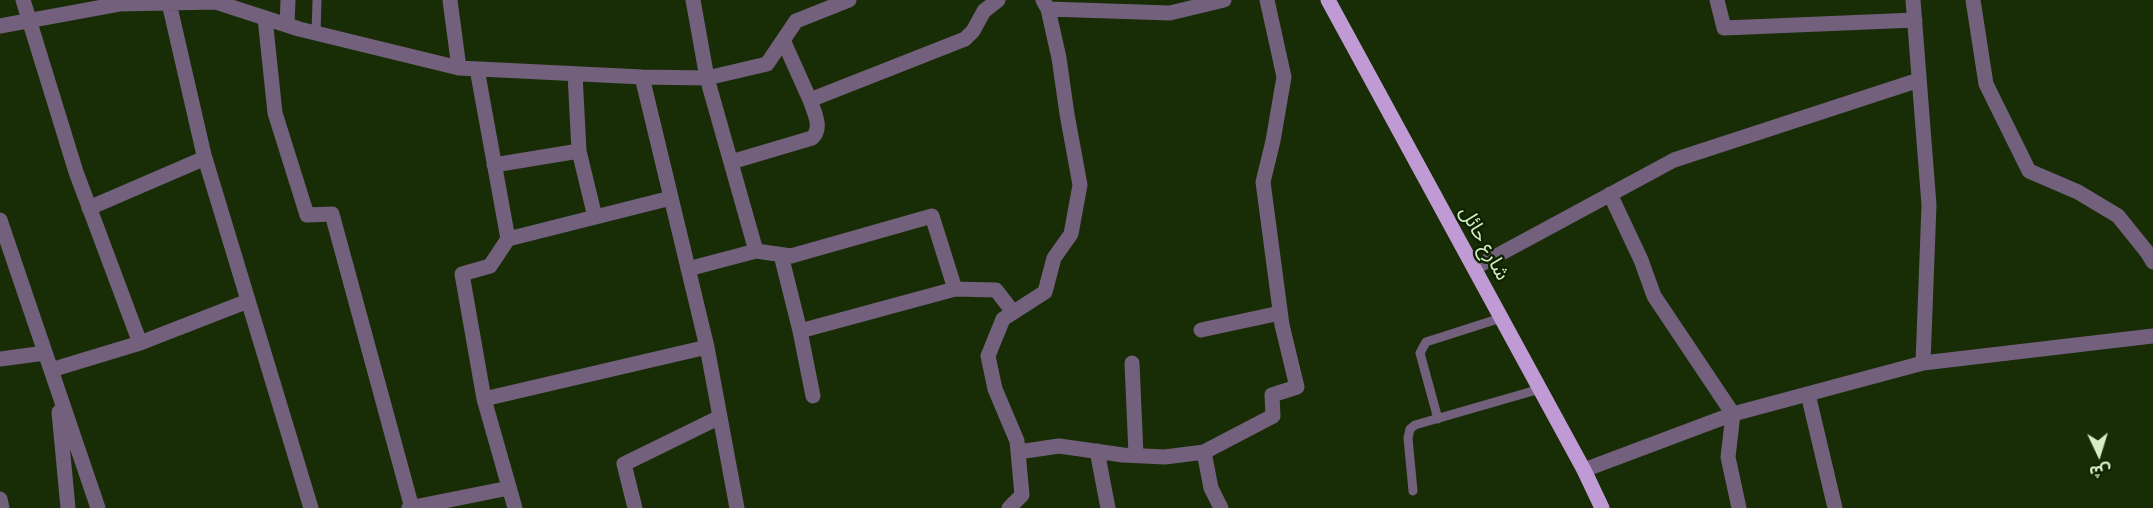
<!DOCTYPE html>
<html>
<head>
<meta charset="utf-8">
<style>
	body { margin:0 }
	#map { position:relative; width:2153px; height:508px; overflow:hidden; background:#182c06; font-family:"Exo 2","Noto Sans Arabic",sans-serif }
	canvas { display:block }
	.north { position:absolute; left:2069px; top:424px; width:60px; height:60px; -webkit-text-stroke:4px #0e2200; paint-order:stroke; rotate:176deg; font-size:16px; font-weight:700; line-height:24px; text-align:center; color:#d6edc8 }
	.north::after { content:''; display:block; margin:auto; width:21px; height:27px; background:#d6edc8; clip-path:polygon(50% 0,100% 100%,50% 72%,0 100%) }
</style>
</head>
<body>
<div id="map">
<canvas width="2153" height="508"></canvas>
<div class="north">ش</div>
</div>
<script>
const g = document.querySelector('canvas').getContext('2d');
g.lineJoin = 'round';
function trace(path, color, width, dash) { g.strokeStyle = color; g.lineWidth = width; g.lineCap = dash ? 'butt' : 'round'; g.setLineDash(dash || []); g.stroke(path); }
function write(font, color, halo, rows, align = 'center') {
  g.font = font + ' "Exo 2","Noto Sans Arabic",sans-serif'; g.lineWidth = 5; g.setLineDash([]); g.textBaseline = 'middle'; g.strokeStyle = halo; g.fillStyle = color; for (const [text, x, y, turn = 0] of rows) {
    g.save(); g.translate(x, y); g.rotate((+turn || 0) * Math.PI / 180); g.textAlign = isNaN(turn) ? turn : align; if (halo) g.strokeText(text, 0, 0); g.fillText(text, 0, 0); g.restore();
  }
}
trace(new Path2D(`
	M 316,33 L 317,0
	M 1438,419 L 1420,353 L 1426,342 L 1501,318
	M 1413,491 L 1408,438 L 1410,429 L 1415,425 L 1540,389`), '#72607c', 9);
trace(new Path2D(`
	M 23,0 L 76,172 L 140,343
	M 450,0 L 459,68
	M 1717,0 L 1724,28 L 1915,20
	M 1913,0 L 1929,205 L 1923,363
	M 1973,0 L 1986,84 L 2029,171 L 2078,192 L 2118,216 L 2147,252 L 2153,262
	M 169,3 L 204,155 L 311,508
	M 1048,9 L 1170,13 L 1224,0
	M 265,18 L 275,113 L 307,215 L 332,214 L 412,508
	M 287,25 L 288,0
	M 0,26 L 119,4 L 216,2 L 299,29 L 459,68 L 642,77 L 707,78 L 767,64 L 796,21 L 849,0
	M 783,40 L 810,100 L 965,39 L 973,31 L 984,11 L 998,0
	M 477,69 L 508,239 L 490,266 L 462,274 L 484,399
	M 575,74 L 579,151 L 595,217
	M 731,162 L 812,138 C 823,128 814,112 810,100
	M 494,165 L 579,151
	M 1610,194 L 1641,260 L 1654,296 L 1733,414 L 1728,457 L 1739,508
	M 89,208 L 205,158
	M 0,220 L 98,508
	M 508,239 L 671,198
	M 756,251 L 791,256 L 932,216 L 955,289
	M 781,255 L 800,331 L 813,396
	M 1474,268 L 1674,160 L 1919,80
	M 688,269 L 756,251 L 707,78 L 693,0
	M 1201,330 L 1280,313
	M 800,331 L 955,289 L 996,290 L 1013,312
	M 707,347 L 737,508
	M 0,359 L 45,353
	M 1132,363 L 1136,455
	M 51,370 L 140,343 L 248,301
	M 1808,394 L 1835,508
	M 59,412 L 68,508
	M 1097,451 L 1108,508
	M 1018,452 L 1059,446 L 1123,455 L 1165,457 L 1204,452 L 1273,416 L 1272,395 L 1297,387 L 1282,325 L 1263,182 L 1273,141 L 1284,77 L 1267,0
	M 1204,452 L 1211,488 L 1221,508
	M 1584,470 L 1733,414 L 1923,363 L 2153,336
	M 0,499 L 2,508
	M 409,508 L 509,488
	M 515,508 L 484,399 L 707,347 L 642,77
	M 635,508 L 624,464 L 720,417
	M 1009,508 L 1022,495 L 1017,441 L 995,389 L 988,356 L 1003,319 L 1045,292 L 1054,258 L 1071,234 L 1080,185 L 1067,114 L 1059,58 L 1048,9 L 1043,0`), '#72607c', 15);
trace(new Path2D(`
	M 1328,0 L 1584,470 L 1602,508`), '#c09ad5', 15);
write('20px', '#d6edc8', '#0e2200', [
	["شارع حائل",1485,243,61]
]);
</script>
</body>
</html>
